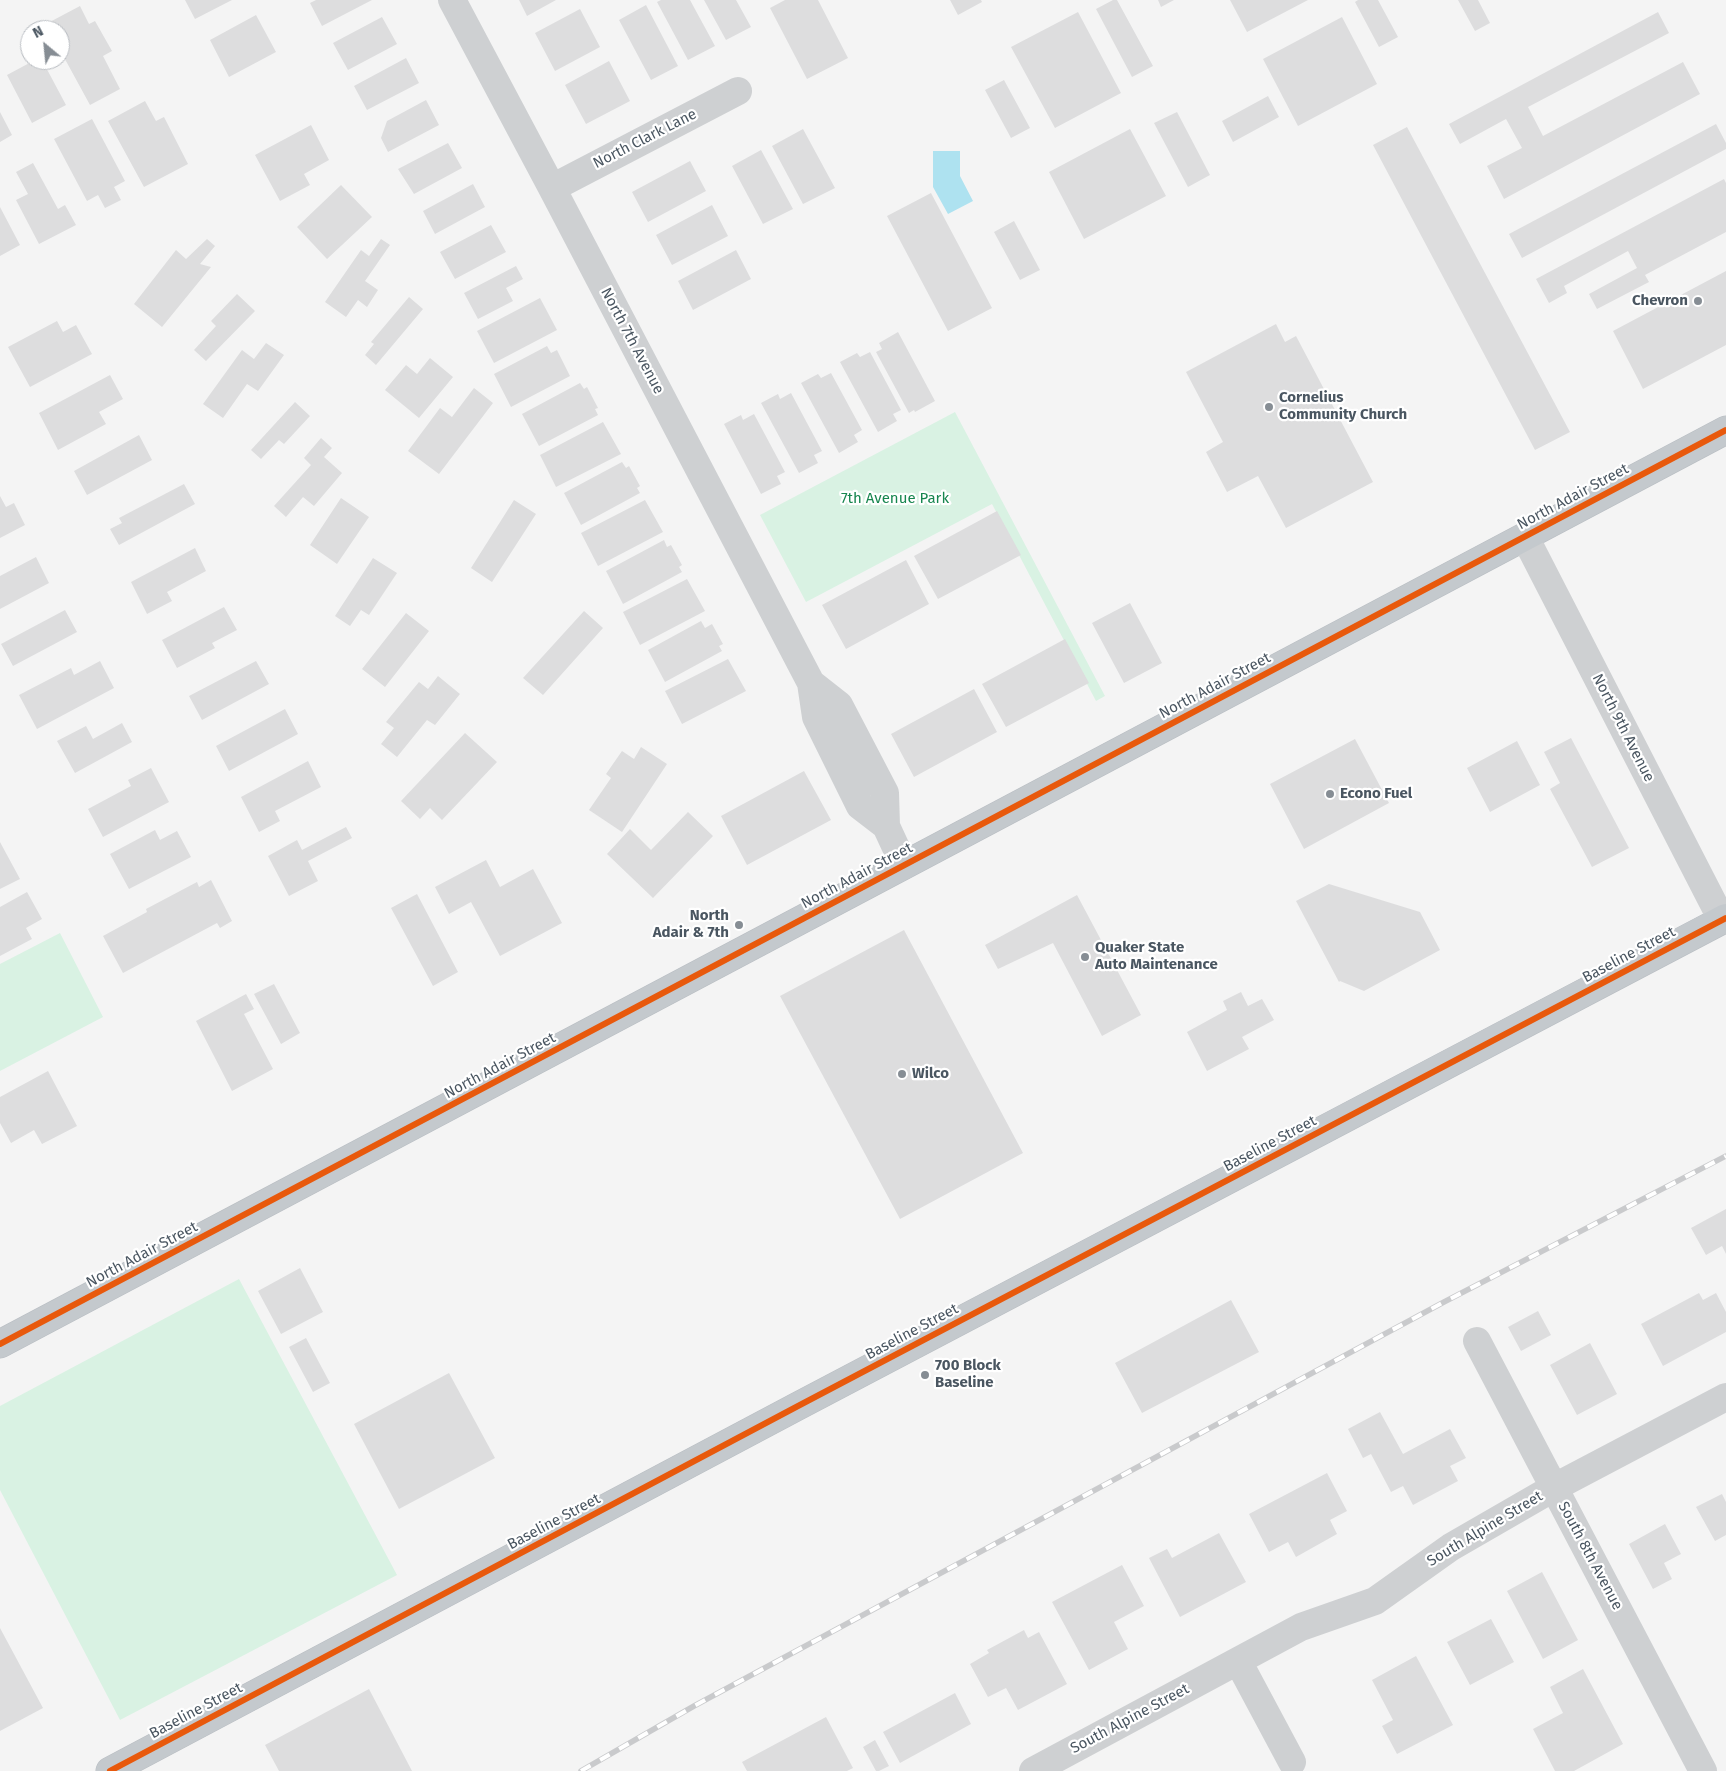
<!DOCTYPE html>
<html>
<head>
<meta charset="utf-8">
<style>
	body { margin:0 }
	#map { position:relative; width:1726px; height:1771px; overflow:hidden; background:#f4f4f4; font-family:"Fira Sans",sans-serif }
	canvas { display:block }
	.north { position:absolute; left:20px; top:20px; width:50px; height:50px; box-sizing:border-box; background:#fff; border:1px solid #b7bbc0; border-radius:50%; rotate:332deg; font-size:14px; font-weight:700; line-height:20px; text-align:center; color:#4a5661 }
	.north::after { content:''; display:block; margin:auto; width:18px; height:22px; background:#868d94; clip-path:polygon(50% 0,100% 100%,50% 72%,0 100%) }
</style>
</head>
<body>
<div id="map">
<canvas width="1726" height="1771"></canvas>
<div class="north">N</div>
</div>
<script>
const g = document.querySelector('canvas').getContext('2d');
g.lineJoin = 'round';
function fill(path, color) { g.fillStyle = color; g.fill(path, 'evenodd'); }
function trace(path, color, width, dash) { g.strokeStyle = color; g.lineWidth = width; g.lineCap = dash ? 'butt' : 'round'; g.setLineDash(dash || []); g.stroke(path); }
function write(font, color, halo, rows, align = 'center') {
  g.font = font + ' "Fira Sans",sans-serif'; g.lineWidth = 4.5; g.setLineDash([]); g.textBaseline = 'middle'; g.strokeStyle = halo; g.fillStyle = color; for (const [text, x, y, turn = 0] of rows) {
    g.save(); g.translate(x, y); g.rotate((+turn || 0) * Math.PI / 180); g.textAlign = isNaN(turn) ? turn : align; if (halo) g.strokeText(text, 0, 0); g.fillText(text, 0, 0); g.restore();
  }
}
fill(new Path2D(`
	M 955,412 L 1105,696 L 1096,701 L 992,504 L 806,602 L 760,515 Z
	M 60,933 L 103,1017 L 0,1071 L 0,964 Z
	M 239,1279 L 397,1575 L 120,1720 L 0,1490 L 0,1406 Z`), '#d9f2e3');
fill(new Path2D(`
	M 933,151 L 960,151 L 960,176 L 973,201 L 948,214 L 933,187 Z`), '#aee2f0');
fill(new Path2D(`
	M 185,0 L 232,0 L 195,19 Z
	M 316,0 L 372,0 L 322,26 L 310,3 Z
	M 519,0 L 556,0 L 527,16 Z
	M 661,0 L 690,0 L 715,46 L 688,60 L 657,2 Z
	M 704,0 L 736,0 L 751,27 L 726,40 Z
	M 785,0 L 818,0 L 848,58 L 807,79 L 770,8 Z
	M 950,0 L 981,0 L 982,2 L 958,15 Z
	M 1113,0 L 1117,0 L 1153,66 L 1132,77 L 1096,9 Z
	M 1158,0 L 1174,0 L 1161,7 Z
	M 1230,0 L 1308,0 L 1247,32 Z
	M 1358,0 L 1378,0 L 1398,37 L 1379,47 L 1355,2 Z
	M 1458,0 L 1478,0 L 1490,23 L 1475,31 Z
	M 646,5 L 678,66 L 651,80 L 619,20 Z
	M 80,6 L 89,24 L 95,21 L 112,51 L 103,56 L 120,89 L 90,105 L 60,50 L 60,30 L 49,30 L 46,24 Z
	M 580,9 L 600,47 L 555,71 L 535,33 Z
	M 1078,12 L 1121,93 L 1055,128 L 1011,47 Z
	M 1658,12 L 1669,33 L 1528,107 L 1543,136 L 1683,62 L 1700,94 L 1504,199 L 1487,166 L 1522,148 L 1506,119 L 1460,144 L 1449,124 Z
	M 256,15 L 276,52 L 229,77 L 210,40 Z
	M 382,17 L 397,44 L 348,70 L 333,43 Z
	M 1342,17 L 1377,84 L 1298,126 L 1263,59 Z
	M 406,58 L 419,83 L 367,110 L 354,86 Z
	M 35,60 L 42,60 L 66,105 L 32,123 L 7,75 Z
	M 609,61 L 630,101 L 586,124 L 565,85 Z
	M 1004,80 L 1030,128 L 1011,138 L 985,90 Z
	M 1268,96 L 1279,117 L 1233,142 L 1222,121 Z
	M 426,100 L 439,125 L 388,152 L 381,138 L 387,121 Z
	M 145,101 L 156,121 L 164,117 L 188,164 L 144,187 L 108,121 Z
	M 0,112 L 12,135 L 0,142 Z
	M 1177,112 L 1210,175 L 1188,187 L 1154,123 Z
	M 92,119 L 125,181 L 114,187 L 121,200 L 105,208 L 98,195 L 87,201 L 54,139 Z
	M 1716,124 L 1726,143 L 1726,149 L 1522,258 L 1509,234 Z
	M 311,125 L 329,160 L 304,174 L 310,185 L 280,201 L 255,155 Z
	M 1407,127 L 1570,432 L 1535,450 L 1373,145 Z
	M 803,129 L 835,188 L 803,204 L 772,146 Z
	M 1130,129 L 1166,196 L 1084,239 L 1049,172 Z
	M 448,143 L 462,168 L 414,194 L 398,169 Z
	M 761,150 L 793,209 L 763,224 L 732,166 Z
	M 690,161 L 706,191 L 648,222 L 632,192 Z
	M 33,163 L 58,209 L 65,205 L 76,225 L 39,244 L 16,200 L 28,194 L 16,172 Z
	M 1724,179 L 1726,183 L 1726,232 L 1645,275 L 1649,282 L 1597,309 L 1589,294 L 1637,268 L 1628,251 L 1564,286 L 1567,293 L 1549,303 L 1536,279 Z
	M 473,184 L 485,207 L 435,234 L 423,211 Z
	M 341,185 L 372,217 L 327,259 L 297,227 Z
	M 931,193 L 992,308 L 948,331 L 887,216 Z
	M 712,205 L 728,236 L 672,265 L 656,235 Z
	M 0,207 L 20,245 L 0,256 Z
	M 1014,221 L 1040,270 L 1020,280 L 994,232 Z
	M 491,225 L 506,252 L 455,279 L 440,252 Z
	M 207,239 L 215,246 L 200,264 L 211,267 L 162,327 L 134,304 L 176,250 L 186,259 Z
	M 381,239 L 390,245 L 365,281 L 378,290 L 367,307 L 358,300 L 346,317 L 325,302 L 361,250 L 369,256 Z
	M 736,250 L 751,279 L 693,310 L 678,281 Z
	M 516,266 L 523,279 L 506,288 L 513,301 L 478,319 L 464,293 Z
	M 1726,271 L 1726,345 L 1643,389 L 1613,331 Z
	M 237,294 L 255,311 L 206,361 L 194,350 L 216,326 L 211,321 Z
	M 409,297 L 423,309 L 376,365 L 365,355 L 374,344 L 371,342 Z
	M 540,298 L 557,330 L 494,363 L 477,331 Z
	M 57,321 L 63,332 L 76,325 L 92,354 L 30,387 L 8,347 Z
	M 1276,324 L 1285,342 L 1296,336 L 1373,482 L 1286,528 L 1258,476 L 1227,492 L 1206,452 L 1223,442 L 1186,372 Z
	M 898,332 L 935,401 L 915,412 L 914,410 L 909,413 L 876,352 L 882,349 L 879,343 Z
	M 266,343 L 284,355 L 258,391 L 247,384 L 223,418 L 203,404 L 242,350 L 254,359 Z
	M 547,346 L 551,353 L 557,350 L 570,376 L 511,407 L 494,374 Z
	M 870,352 L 901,410 L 893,414 L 897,421 L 878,432 L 840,362 L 857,353 L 860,357 Z
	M 430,358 L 453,377 L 419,418 L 385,390 L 406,365 L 417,374 Z
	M 831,373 L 862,430 L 854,435 L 858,442 L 839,453 L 801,383 L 818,374 L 821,378 Z
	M 110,375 L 123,399 L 99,412 L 106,424 L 58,450 L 39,413 Z
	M 580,383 L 584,389 L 587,387 L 598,408 L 595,409 L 598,415 L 539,446 L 522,414 Z
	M 474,388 L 493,403 L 439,474 L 408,451 L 440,408 L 452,417 Z
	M 791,393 L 822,451 L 814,455 L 818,463 L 799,473 L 761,403 L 778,394 L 780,399 Z
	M 295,402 L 310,416 L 284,444 L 279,440 L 261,459 L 251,450 Z
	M 754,414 L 785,472 L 777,476 L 781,484 L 761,494 L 724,424 L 741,415 L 743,420 Z
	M 603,422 L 621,454 L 556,487 L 540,455 Z
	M 139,435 L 152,460 L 87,495 L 74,471 Z
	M 321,438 L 332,448 L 324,457 L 342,473 L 314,506 L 303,497 L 286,517 L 274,506 L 311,465 L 304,458 Z
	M 622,462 L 626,468 L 629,466 L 640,486 L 637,488 L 640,493 L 581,525 L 564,493 Z
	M 184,484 L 195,504 L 119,545 L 110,529 L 122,523 L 119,518 Z
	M 0,496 L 6,507 L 14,503 L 25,525 L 0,538 Z
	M 341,498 L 369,517 L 337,564 L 310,545 Z
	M 514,500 L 536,514 L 492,582 L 471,568 Z
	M 645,500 L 663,532 L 598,566 L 581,533 Z
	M 997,511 L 1021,555 L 938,599 L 914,556 Z
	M 664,540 L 667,547 L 671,545 L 682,565 L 679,567 L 682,572 L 623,604 L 606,571 Z
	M 195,548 L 206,571 L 167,592 L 172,601 L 147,614 L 131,582 Z
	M 36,557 L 49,583 L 0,609 L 0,576 Z
	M 373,558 L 397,573 L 369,615 L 361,610 L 350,626 L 335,616 Z
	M 906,560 L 929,604 L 846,649 L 822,605 Z
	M 687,579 L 705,611 L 640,645 L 623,612 Z
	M 1130,603 L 1162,663 L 1124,683 L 1092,623 Z
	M 224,607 L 237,630 L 212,643 L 215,648 L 177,668 L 162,640 Z
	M 65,610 L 77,632 L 13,666 L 1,644 Z
	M 584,611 L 603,628 L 543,695 L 523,678 Z
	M 406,613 L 429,631 L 385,687 L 362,669 Z
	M 701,621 L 705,628 L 712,624 L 723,644 L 719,646 L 722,651 L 665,682 L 648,650 Z
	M 1065,639 L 1089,683 L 1006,727 L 982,684 Z
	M 728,659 L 746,691 L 682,724 L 665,691 Z
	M 100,661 L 114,688 L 37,729 L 19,695 L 71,668 L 74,675 Z
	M 256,661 L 269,684 L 202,720 L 189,696 Z
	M 438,676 L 460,694 L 435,725 L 427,720 L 397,757 L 381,744 L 394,728 L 386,722 L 419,682 L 428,689 Z
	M 974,689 L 997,732 L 914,777 L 891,734 Z
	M 285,709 L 298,734 L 229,771 L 216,746 Z
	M 122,723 L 132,742 L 75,773 L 57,741 L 86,726 L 93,739 Z
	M 465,733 L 497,762 L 442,820 L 430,808 L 420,819 L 401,801 Z
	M 1571,738 L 1629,848 L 1592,867 L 1550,789 L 1560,783 L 1544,752 Z
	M 1355,739 L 1389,803 L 1304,849 L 1270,784 Z
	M 1517,741 L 1540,785 L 1490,812 L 1467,768 Z
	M 641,747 L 667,764 L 622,832 L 589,810 L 611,778 L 606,774 L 622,751 L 634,759 Z
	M 308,761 L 321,787 L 275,811 L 280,821 L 259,832 L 241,797 Z
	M 151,768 L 169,802 L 103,837 L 88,809 L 131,786 L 128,780 Z
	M 804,771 L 831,820 L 747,865 L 721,816 Z
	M 688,812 L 713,836 L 653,898 L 607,854 L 630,829 L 651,850 Z
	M 346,827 L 352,838 L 308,861 L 318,881 L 289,896 L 268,856 L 297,840 L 302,850 Z
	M 155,830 L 160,840 L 177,831 L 191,857 L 129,889 L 110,854 Z
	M 0,842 L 20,879 L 0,889 Z
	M 486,860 L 500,887 L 533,869 L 562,923 L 500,956 L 471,902 L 449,914 L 435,887 Z
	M 211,880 L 232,921 L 220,928 L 217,923 L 123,973 L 103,936 L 147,912 L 146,909 L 197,882 L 199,887 Z
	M 1329,884 L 1420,912 L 1440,950 L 1364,991 L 1340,981 L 1339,982 L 1296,901 Z
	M 27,892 L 42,919 L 26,928 L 32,939 L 0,956 L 0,907 Z
	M 417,894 L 458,972 L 433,986 L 391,908 Z
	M 1077,895 L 1141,1015 L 1102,1036 L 1053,943 L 998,969 L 985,945 Z
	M 904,930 L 1023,1153 L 900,1219 L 780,996 Z
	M 274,984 L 300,1033 L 281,1044 L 254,994 Z
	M 1241,992 L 1248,1006 L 1262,999 L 1274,1020 L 1242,1037 L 1249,1049 L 1207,1071 L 1187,1032 L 1227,1010 L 1223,1001 Z
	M 246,994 L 254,1009 L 244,1014 L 273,1069 L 232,1091 L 196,1021 Z
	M 48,1071 L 77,1126 L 42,1144 L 34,1130 L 11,1143 L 0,1123 L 0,1097 Z
	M 1726,1209 L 1726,1254 L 1722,1246 L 1706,1255 L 1691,1228 Z
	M 300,1268 L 323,1312 L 281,1334 L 258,1291 Z
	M 1699,1293 L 1703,1300 L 1716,1293 L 1726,1312 L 1726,1332 L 1663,1366 L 1641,1324 Z
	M 1231,1300 L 1259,1352 L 1142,1413 L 1115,1363 Z
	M 1538,1311 L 1551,1335 L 1521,1351 L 1508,1327 Z
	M 306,1338 L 330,1383 L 313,1392 L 289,1347 Z
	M 1590,1343 L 1617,1394 L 1577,1415 L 1550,1365 Z
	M 449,1373 L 495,1458 L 399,1509 L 354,1424 Z
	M 1380,1412 L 1403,1454 L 1450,1429 L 1466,1458 L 1450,1466 L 1458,1481 L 1413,1505 L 1403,1486 L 1391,1492 L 1371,1454 L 1363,1458 L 1348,1429 Z
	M 1327,1473 L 1347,1511 L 1330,1520 L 1337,1534 L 1296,1557 L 1288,1542 L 1269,1552 L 1249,1514 Z
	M 1722,1494 L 1726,1502 L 1726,1535 L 1715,1541 L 1696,1507 Z
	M 1665,1524 L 1681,1554 L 1664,1563 L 1672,1579 L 1653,1589 L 1629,1544 Z
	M 1219,1533 L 1246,1582 L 1180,1617 L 1149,1558 L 1167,1549 L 1172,1558 Z
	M 1122,1565 L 1144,1606 L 1114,1622 L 1128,1649 L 1089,1670 L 1052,1602 Z
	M 1542,1572 L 1578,1640 L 1543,1659 L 1507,1591 Z
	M 1491,1619 L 1514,1662 L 1470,1685 L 1447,1642 Z
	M 0,1628 L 43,1708 L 0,1731 Z
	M 1024,1630 L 1028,1638 L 1039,1632 L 1067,1684 L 1018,1710 L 1006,1688 L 988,1697 L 970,1664 L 989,1653 L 987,1650 Z
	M 1416,1656 L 1453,1725 L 1397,1754 L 1382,1726 L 1393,1720 L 1372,1680 Z
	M 1583,1669 L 1623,1744 L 1574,1771 L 1555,1771 L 1533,1729 L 1563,1713 L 1550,1687 Z
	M 369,1689 L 412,1771 L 279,1771 L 265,1745 Z
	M 955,1693 L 971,1724 L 900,1763 L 883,1732 Z
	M 826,1717 L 853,1768 L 847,1771 L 747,1771 L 742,1762 Z
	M 875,1740 L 889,1766 L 879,1771 L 876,1771 L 863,1747 Z`), '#ddddde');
const trunk = new Path2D(`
	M 0,1344 L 1726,430
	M 110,1771 L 798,1406 L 1726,918`);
trace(trunk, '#b9bec3', 29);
trace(new Path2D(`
	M 452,0 L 552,188 L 811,683 L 816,717 L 860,806 L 886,826
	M 552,188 L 738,91
	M 1525,537 L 1722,920
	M 811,683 L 839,705 L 885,793 L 886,826 L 904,865
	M 1477,1341 L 1703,1771
	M 1238,1661 L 1292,1762
	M 1033,1771 L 1301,1627 L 1375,1601 L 1451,1547 L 1555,1487 L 1726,1397`), '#ced0d2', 28);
trace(trunk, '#c4c9cd', 28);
const rail = new Path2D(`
	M 581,1771 L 694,1706 L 1444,1302 L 1726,1156`);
trace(rail, '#c9cacc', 5.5);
trace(rail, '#fff', 4, [11]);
trace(new Path2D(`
	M 0,1344 L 1726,430
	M 110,1771 L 798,1406 L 1726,918`), '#e8590c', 6);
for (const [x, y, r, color] of [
	[1698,301,5,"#868d94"],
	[1269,407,5,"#868d94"],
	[1330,794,5,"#868d94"],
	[739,925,5,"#868d94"],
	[1085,957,5,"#868d94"],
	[902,1074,5,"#868d94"],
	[925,1375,5,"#868d94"]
]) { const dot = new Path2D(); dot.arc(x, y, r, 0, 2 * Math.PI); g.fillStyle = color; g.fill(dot); trace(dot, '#fff', 2); }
write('15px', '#4a5661', '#fff', [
	["North Clark Lane",645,139,-27],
	["North 7th Avenue",632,341,62],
	["North Adair Street",1573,497,-28],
	["North Adair Street",1215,686,-28],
	["North 9th Avenue",1623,728,63],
	["North Adair Street",857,876,-28],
	["Baseline Street",1629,955,-28],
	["North Adair Street",500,1066,-28],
	["Baseline Street",1270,1144,-28],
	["North Adair Street",142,1255,-28],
	["Baseline Street",912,1332,-28],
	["Baseline Street",554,1522,-28],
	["South Alpine Street",1485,1529,-31],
	["South 8th Avenue",1590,1556,62],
	["Baseline Street",196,1711,-28],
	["South Alpine Street",1130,1719,-28]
]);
write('bold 15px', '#4a5661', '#fff', [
	["Chevron",1688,301,"right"],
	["Cornelius",1279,398],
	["Community Church",1279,415],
	["Econo Fuel",1340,794],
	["North",729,916,"right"],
	["Adair & 7th",729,933,"right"],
	["Quaker State",1095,948],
	["Auto Maintenance",1095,965],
	["Wilco",912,1074],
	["700 Block",935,1366],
	["Baseline",935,1383]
], 'left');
write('15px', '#17864f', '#fff', [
	["7th Avenue Park",895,499]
]);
</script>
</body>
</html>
